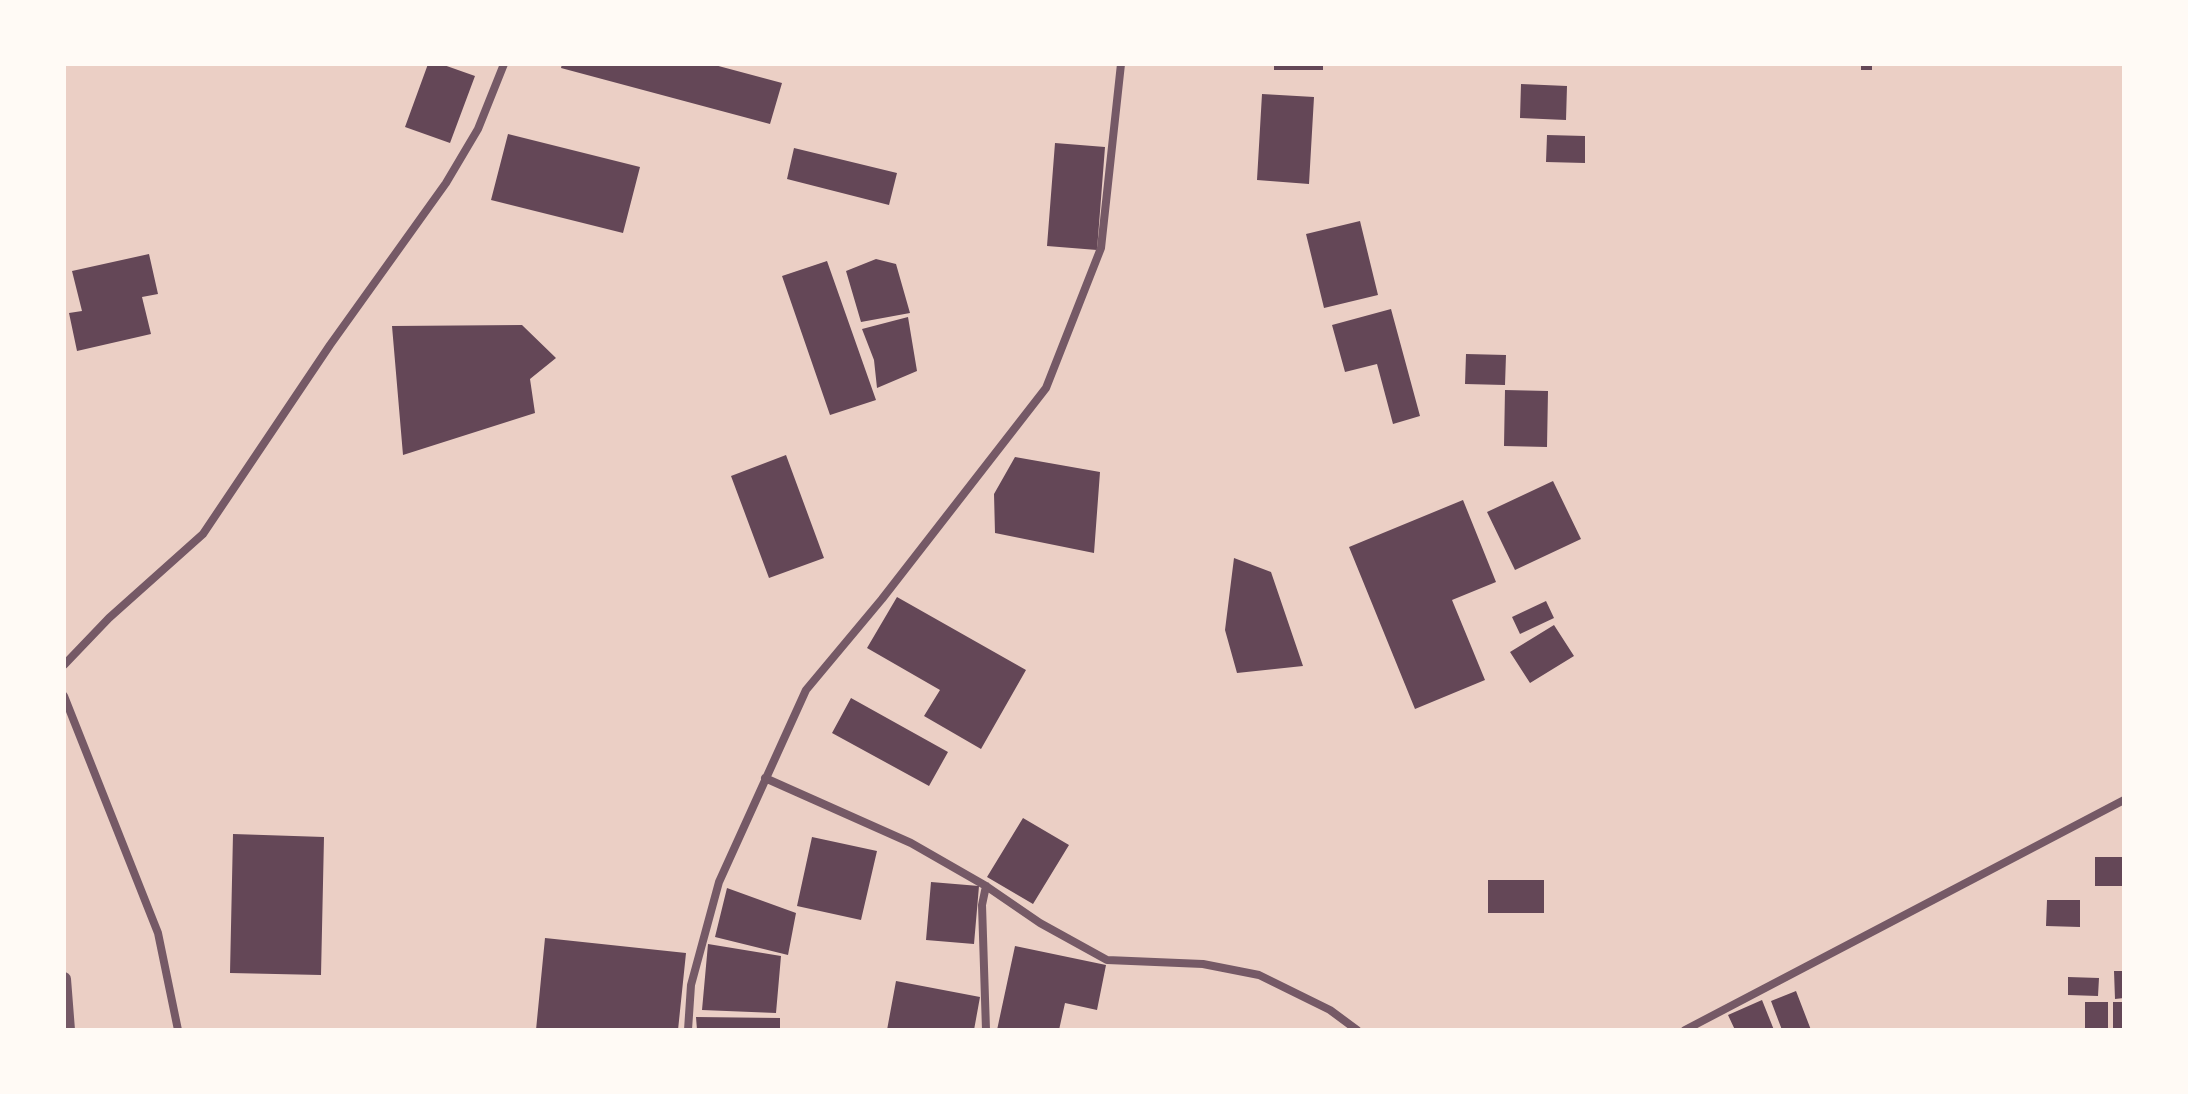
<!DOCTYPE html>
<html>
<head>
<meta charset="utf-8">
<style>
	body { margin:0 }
	#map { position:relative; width:2188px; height:1094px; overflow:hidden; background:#f7e1d7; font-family:Lora,serif }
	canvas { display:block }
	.frame { position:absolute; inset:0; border:66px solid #fffaf5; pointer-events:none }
</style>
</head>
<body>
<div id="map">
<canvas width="2188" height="1094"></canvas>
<div class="frame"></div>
</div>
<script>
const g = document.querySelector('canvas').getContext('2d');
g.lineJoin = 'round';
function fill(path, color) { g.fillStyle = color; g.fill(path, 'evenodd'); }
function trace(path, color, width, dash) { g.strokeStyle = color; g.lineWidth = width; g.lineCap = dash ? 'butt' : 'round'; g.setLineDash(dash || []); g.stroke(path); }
fill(new Path2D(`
	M 64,64 L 2124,64 L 2124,1030 L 64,1030 Z`), '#ebcfc5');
fill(new Path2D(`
	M 428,64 L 441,64 L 475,76 L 450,143 L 405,127 Z
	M 562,64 L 711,64 L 782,83 L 770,124 L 561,68 Z
	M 1274,64 L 1323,64 L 1323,70 L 1274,70 Z
	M 1861,64 L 1872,64 L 1872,70 L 1861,70 Z
	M 1521,84 L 1567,86 L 1566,120 L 1520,118 Z
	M 1262,94 L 1314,97 L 1309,184 L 1257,180 Z
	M 508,134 L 640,167 L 623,233 L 491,200 Z
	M 1547,135 L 1585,136 L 1585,163 L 1546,162 Z
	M 1055,143 L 1105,147 L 1097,250 L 1047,246 Z
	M 794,148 L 897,173 L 889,205 L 787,179 Z
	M 1360,221 L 1378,295 L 1324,308 L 1306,234 Z
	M 149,254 L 158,294 L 142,297 L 151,334 L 77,351 L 69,313 L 82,311 L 72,271 Z
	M 876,259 L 896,264 L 910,313 L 861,322 L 846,271 Z
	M 827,261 L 876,400 L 830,415 L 782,276 Z
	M 1391,309 L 1420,416 L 1393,424 L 1377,364 L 1345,372 L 1332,325 Z
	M 908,317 L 917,371 L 877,388 L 874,360 L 862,329 Z
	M 522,325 L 556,358 L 530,379 L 535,413 L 403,455 L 392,326 Z
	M 1466,354 L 1506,355 L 1505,385 L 1465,384 Z
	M 1505,390 L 1548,391 L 1547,447 L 1504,446 Z
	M 786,455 L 824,558 L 769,578 L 731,476 Z
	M 1015,457 L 1100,472 L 1094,553 L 995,533 L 994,494 Z
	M 1553,481 L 1581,539 L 1515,570 L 1487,512 Z
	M 1463,500 L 1496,582 L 1452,600 L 1485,680 L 1415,709 L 1349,547 Z
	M 1234,558 L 1271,572 L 1303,666 L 1237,673 L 1225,630 Z
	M 897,597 L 1026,670 L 981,749 L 924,716 L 940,690 L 867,648 Z
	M 1546,601 L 1554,618 L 1520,634 L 1512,617 Z
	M 1554,625 L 1574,656 L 1530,683 L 1510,652 Z
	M 851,698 L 948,752 L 929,786 L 832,733 Z
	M 1023,818 L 1069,845 L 1033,904 L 987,877 Z
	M 233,834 L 324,837 L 321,975 L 230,973 Z
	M 812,837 L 877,851 L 861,920 L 797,906 Z
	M 2095,857 L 2124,857 L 2124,886 L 2095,886 Z
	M 1488,880 L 1544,880 L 1544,913 L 1488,913 Z
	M 931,882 L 979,886 L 974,944 L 926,940 Z
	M 727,888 L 796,913 L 788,955 L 715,937 Z
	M 2047,900 L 2080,900 L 2080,927 L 2046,926 Z
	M 545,938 L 686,953 L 678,1030 L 536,1030 Z
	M 708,944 L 781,956 L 776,1013 L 702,1010 Z
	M 1015,946 L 1106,965 L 1097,1010 L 1065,1003 L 1059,1030 L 997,1030 Z
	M 2114,971 L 2124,971 L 2124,998 L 2115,999 Z
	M 2068,977 L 2099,978 L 2098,996 L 2068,995 Z
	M 896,981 L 980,997 L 974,1030 L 887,1030 Z
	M 1796,991 L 1811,1030 L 1782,1030 L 1771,1001 Z
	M 1762,1000 L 1774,1030 L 1735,1030 L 1728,1015 Z
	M 2085,1002 L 2108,1002 L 2108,1030 L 2085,1030 Z
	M 2113,1002 L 2124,1002 L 2124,1030 L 2113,1030 Z
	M 696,1017 L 780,1018 L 780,1030 L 697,1030 Z`), '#644757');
trace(new Path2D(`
	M 64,665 L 109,618 L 203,534 L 330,345 L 446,183 L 478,129 L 504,64
	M 64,696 L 158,933 L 178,1030
	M 765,778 L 911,843 L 986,886 L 1040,923 L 1107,960 L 1203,964 L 1259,975 L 1330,1010 L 1357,1030
	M 986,886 L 982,905 L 986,1030
	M 688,1030 L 691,985 L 719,882 L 806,690 L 882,599 L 1046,388 L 1101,248 L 1121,64
	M 1685,1030 L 2124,800`), '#755966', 8);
trace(new Path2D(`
	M 64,979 L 68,1030`), '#755966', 14);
</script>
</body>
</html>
